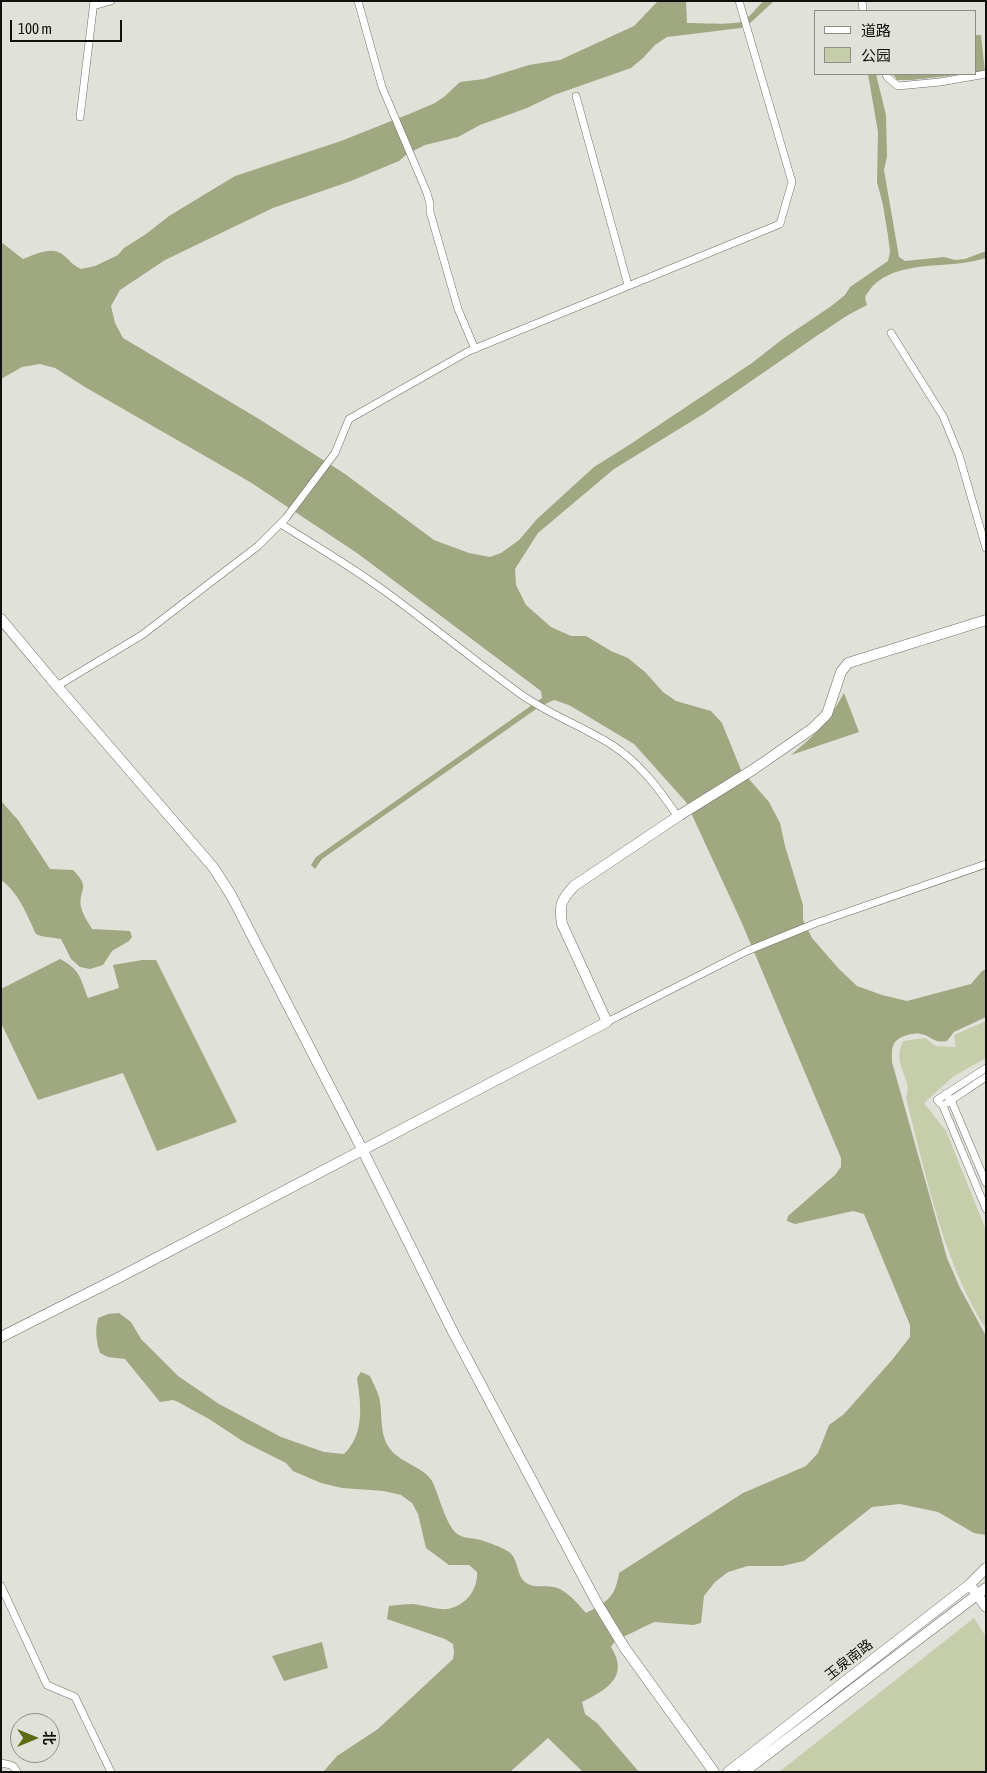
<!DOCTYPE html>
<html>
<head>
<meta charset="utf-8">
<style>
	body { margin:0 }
	#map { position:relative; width:987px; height:1773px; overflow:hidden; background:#e0e2d9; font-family:"Asap Condensed","Noto Sans SC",sans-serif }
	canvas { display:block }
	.frame { position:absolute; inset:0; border:2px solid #10110e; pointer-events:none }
	.legend { position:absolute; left:814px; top:10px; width:162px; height:65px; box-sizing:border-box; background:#e0e2d9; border:1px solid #8d8e88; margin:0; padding:6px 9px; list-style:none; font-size:15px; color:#10110e }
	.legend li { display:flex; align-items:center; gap:10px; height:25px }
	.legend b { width:25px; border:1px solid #8d8e88 }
	.north { position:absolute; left:10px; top:1713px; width:50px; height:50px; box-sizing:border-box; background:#e0e2d9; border:1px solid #8d8e88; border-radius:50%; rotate:90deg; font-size:14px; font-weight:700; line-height:20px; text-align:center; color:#10110e }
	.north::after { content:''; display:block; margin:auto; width:18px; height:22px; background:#5d6a12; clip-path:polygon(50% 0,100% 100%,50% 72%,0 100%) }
	.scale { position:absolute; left:10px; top:20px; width:112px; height:22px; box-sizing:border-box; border:2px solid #10110e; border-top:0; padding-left:6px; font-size:15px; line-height:18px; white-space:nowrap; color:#10110e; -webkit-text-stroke:4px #e0e2d9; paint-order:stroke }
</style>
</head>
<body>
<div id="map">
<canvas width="987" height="1773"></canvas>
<div class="frame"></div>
<ul class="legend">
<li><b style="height:6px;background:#fff"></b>道路</li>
<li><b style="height:14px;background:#c5cdab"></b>公园</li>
</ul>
<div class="north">北</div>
<div class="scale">100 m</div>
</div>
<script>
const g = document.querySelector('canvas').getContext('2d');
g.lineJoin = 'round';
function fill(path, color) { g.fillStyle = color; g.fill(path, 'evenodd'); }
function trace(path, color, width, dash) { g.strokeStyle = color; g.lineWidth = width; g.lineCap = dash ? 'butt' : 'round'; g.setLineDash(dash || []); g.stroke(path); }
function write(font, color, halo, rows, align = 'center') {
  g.font = font + ' "Asap Condensed","Noto Sans SC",sans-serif'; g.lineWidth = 5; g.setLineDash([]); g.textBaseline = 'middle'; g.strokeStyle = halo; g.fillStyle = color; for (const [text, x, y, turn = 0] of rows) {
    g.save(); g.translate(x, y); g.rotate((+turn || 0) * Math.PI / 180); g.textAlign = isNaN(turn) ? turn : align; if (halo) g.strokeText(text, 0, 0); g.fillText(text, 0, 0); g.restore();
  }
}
fill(new Path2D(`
	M 986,1021 L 986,1058 L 954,1076 L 924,1103 L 946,1131 L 986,1230 L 986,1329 C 943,1262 926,1175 906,1098 C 914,1078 891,1067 903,1041 L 925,1038 L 936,1046 L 956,1047 L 954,1035 Z
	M 974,1618 L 986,1637 L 986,1772 L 779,1772 Z`), '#c5cdab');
fill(new Path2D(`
	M 658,1 L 686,1 L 687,23 C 698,23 731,25 740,22 C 750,19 756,7 764,1 L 774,1 L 748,25 L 741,28 L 667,37 L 655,45 L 643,58 L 631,68 L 554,95 L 527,108 L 480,125 L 458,137 L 425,145 L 407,154 L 399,161 L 351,181 L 273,208 L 165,260 L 120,290 L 111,306 L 115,323 L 123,338 L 259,419 L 345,474 L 434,540 L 469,553 L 490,557 L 501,553 L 519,540 L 537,519 L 594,467 L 629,445 L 752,363 L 784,338 L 830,307 L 845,295 L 850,287 L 888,261 L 890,252 L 888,236 L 883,205 L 877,182 L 878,132 L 868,74 L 876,74 L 886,115 L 887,156 L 884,170 L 899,257 L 905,261 L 944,257 L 955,260 L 965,259 L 986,251 L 986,258 C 978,260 970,262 963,263 C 931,267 881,263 865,298 L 867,305 L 848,315 L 815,337 L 705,413 L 614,469 L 538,533 L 515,569 L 516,585 L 526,605 L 551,627 L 571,636 L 586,636 L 611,651 L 628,658 L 645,672 L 663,692 L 676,701 L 711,711 L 722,723 L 741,770 L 769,802 L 780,823 L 785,846 L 803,905 L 803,920 L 812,938 L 839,969 L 857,986 L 882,995 L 907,1001 L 971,984 L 982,971 L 986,969 L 986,1017 L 954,1032 L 947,1041 C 935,1043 934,1039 925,1035 C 916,1031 901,1035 895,1042 C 891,1048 892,1055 892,1062 L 947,1258 L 960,1288 L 986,1336 L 986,1535 L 974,1533 L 938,1512 L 900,1504 L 872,1507 L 804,1561 L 782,1566 L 748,1566 L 728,1572 L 715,1582 L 704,1596 L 701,1623 L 693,1625 L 654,1622 L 615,1641 L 611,1647 C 630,1677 606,1690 582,1702 L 585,1714 L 597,1723 L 639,1772 L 583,1772 L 548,1738 L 510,1772 L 323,1772 L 337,1756 L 378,1729 L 453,1659 L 454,1653 L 453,1644 L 445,1639 L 387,1619 L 389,1606 C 397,1605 405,1604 413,1604 C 424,1605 437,1610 448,1609 C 467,1605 478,1589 477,1572 L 469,1565 L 449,1565 L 426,1548 L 418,1514 L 412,1503 L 401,1495 L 384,1491 L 342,1488 L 321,1483 L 293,1471 L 286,1463 L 244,1442 L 209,1419 L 178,1402 L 173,1400 L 160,1402 L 125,1359 L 108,1357 L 100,1353 C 96,1341 95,1330 98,1318 L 108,1314 L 119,1313 L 131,1322 L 141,1339 L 178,1376 L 219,1404 L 281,1437 L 324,1452 L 344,1454 C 365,1434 361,1404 357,1378 L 361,1372 L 370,1376 C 373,1383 377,1390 379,1397 C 383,1413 379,1431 388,1446 C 397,1462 423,1466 432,1481 C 439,1494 446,1528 459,1535 C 466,1539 474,1538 481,1540 C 489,1543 502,1547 509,1552 C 520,1560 515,1577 528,1584 C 536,1588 546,1585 554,1587 C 567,1590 578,1604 586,1613 C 607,1602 615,1598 619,1573 L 743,1493 L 806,1466 L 818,1453 L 829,1425 L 844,1414 L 892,1360 L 910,1337 L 910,1325 L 864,1214 L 853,1211 L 795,1224 L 787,1221 L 788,1216 L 835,1175 L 841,1167 L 841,1158 L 741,921 L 686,802 L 634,744 L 569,705 L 554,700 L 539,707 L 322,859 L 315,869 L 311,865 L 316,857 L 542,698 L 541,691 L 357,553 L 250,482 L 85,387 L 55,368 L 40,364 L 22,367 L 1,379 L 1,242 L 23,259 C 34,255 51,246 62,254 C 70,260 71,264 81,269 L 95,266 L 118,255 L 124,248 L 146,234 L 169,216 L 235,176 L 341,141 L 414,112 L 435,103 L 445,96 L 460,82 L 484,79 L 529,65 L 560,60 L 634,26 Z
	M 976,35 L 981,35 L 985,72 L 976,73 Z
	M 893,74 L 967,74 L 911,80 L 897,80 Z
	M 844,693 L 859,732 L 791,755 C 816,734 828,722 844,693 Z
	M 1,801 L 18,820 L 50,869 L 73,870 C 92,889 78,889 81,907 C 83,915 88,922 92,929 L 130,931 L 132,937 L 129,941 L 112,951 L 103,965 L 90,969 L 80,967 L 71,959 L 61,939 C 52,937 44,938 36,934 C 27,915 19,893 1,880 Z
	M 60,959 C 81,970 80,978 88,998 L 119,988 L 113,965 L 142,960 L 156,960 L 237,1122 L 157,1151 L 123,1073 L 38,1100 L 1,1023 L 1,989 Z
	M 322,1642 L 328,1668 L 284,1681 L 272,1656 Z`), '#9fa881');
const street = new Path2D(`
	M 358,1 L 382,87 L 427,193 L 430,204 L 430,212 L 458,309 L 475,349
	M 862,1 L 863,11
	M 93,6 L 111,1
	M 886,74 L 887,77 L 898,86 L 940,82 L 986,74
	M 576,96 L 628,285
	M 80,117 L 94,1
	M 891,333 L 943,416 L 959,455 L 986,548
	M 281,524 C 316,546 352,567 386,592 C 431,625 474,660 519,693 C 548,714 582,726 612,745 C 640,763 660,790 678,817
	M 57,686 L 142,635 L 258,546 L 286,518 L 335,453 L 349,419 L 469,351 L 780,224 L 792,182 L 739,1
	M 607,1022 L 747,951 L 816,923 L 986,864
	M 986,1068 L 937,1100 L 943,1106 L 986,1209
	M 945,1094 L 951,1100 L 986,1183
	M 947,1103 L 986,1077
	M 1,1586 L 47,1685 L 75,1697 L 111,1772
	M 1,1763 C 9,1765 13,1763 17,1772`);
const secondary = new Path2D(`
	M 1,619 L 57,686 L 213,867 L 231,895 L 363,1151 L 453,1332 L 596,1601 L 624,1647 L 714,1772
	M 1,1337 L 118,1278 L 607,1022 L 562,924 C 559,905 561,900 574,886 L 680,815 L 754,769 L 813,728 L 827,714 L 841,672 L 848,663 L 986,620
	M 973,1589 L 986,1607
	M 728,1772 L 969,1585 L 986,1568
	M 744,1772 L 986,1588`);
trace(street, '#6d6f67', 8);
trace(secondary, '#6d6f67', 11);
trace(street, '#fff', 7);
trace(secondary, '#fff', 10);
write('14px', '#10110e', '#e0e2d9', [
	["玉泉南路",849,1660,-38]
]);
</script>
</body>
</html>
